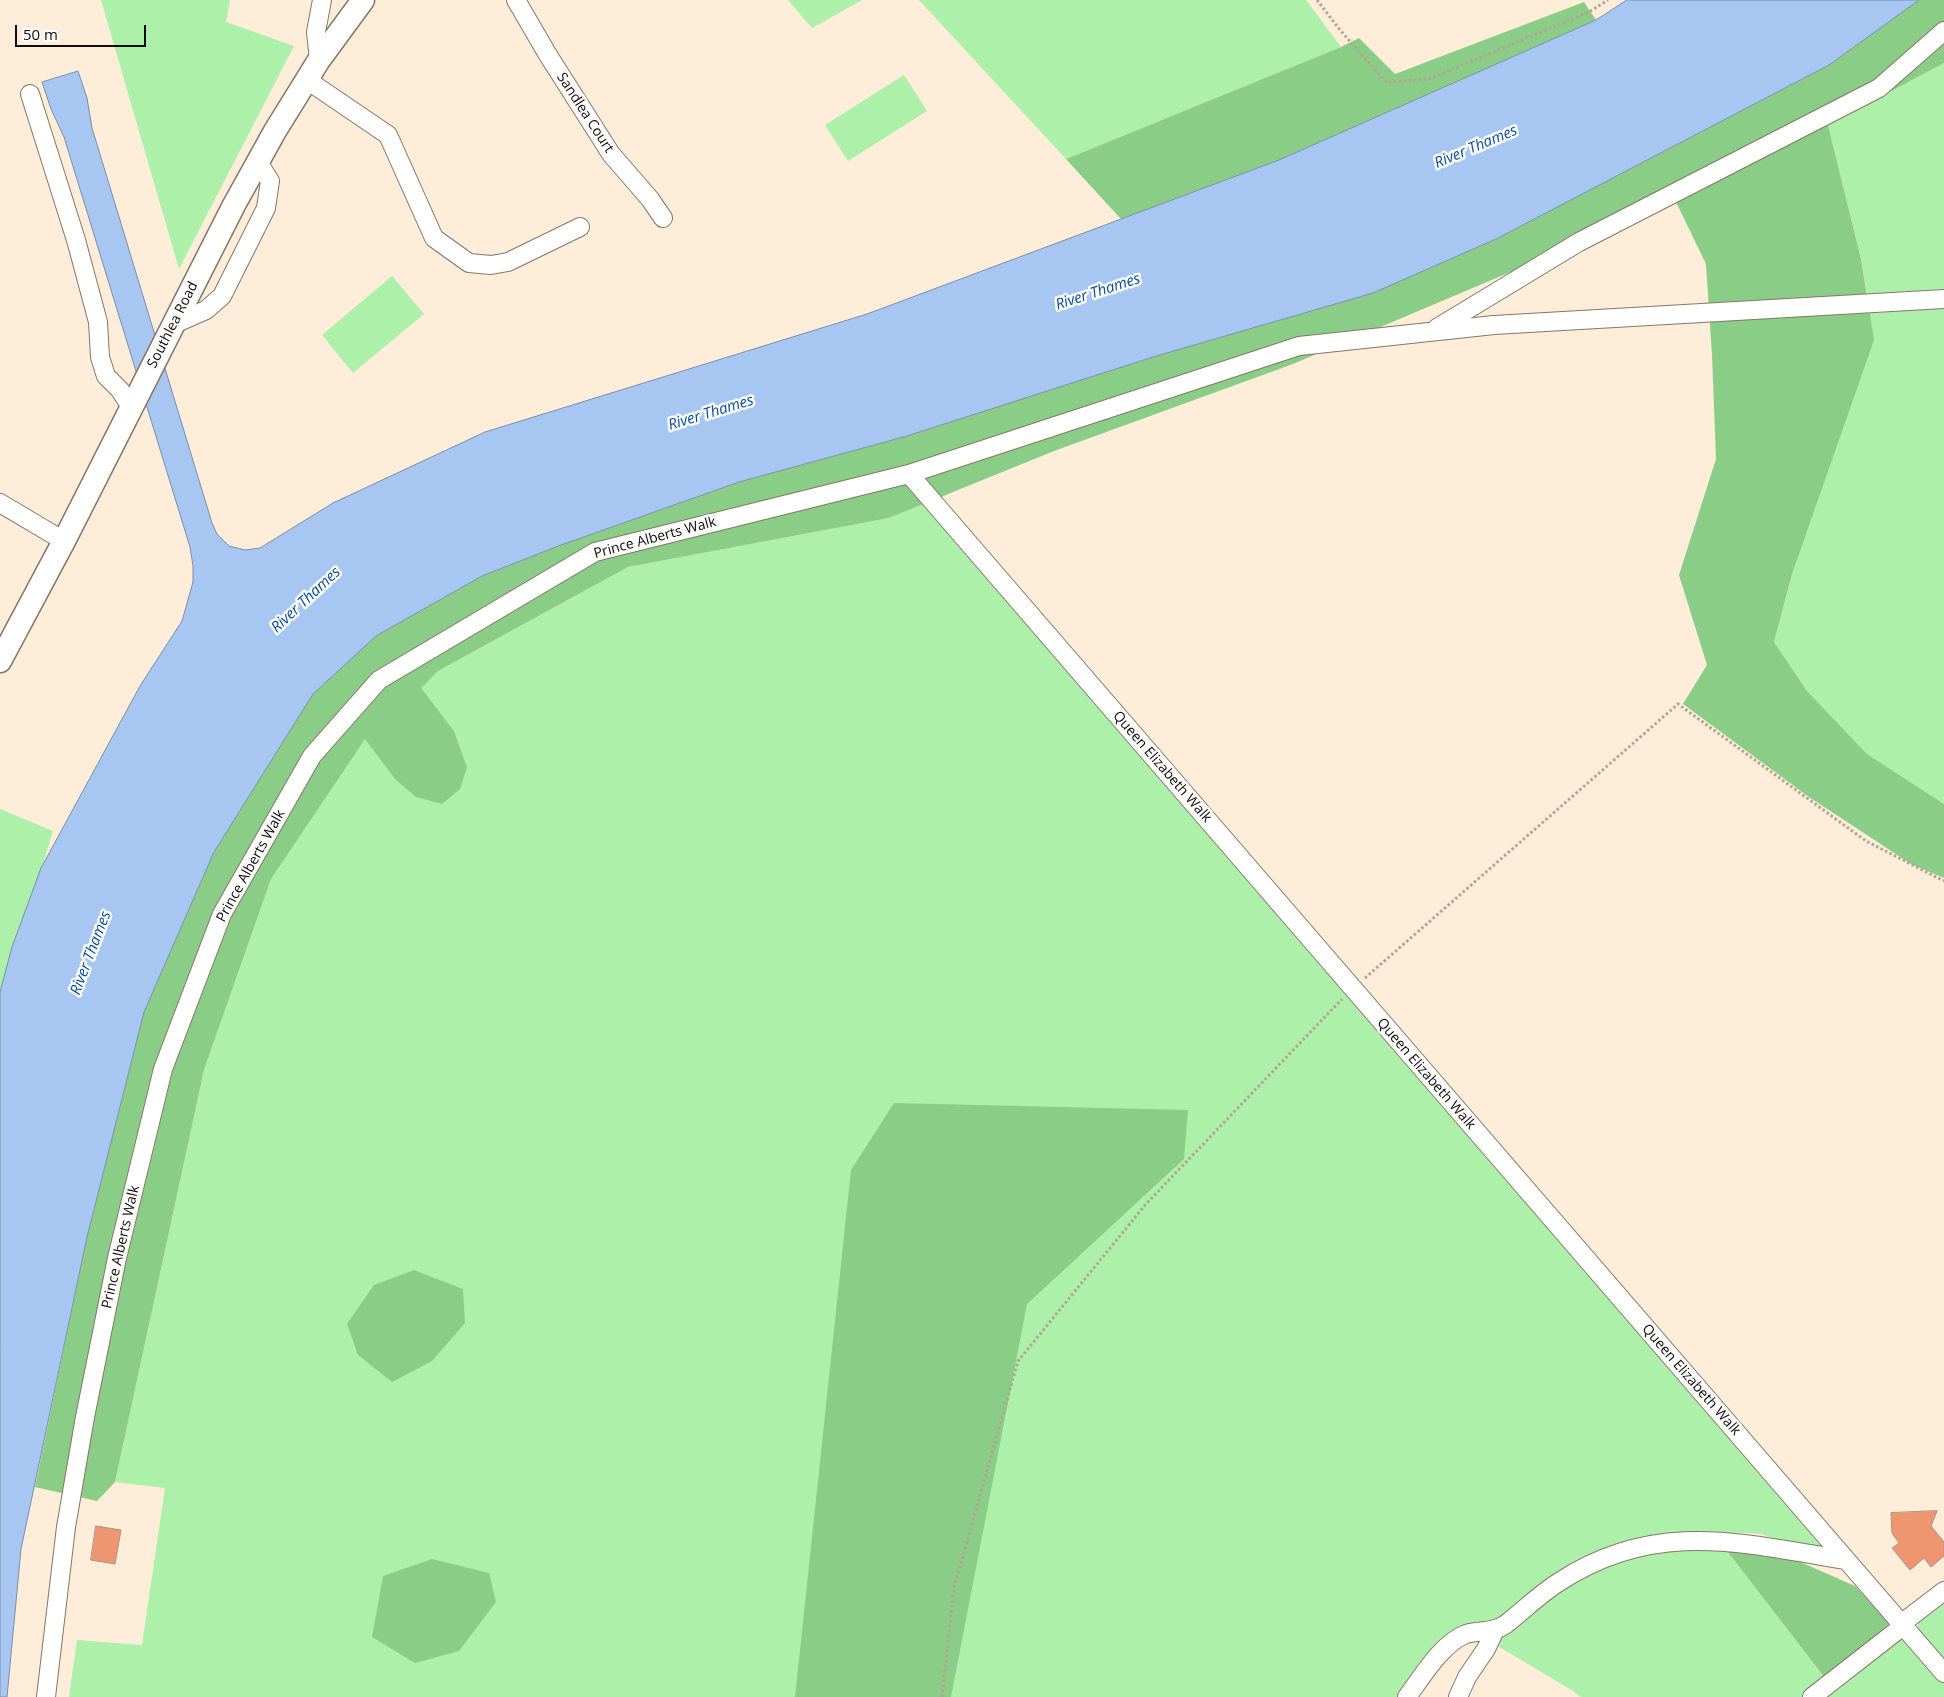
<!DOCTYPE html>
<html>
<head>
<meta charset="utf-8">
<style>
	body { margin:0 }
	#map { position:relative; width:1944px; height:1697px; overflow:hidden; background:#fdedd9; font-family:"Open Sans",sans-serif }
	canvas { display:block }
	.scale { position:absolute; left:15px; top:25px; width:131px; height:22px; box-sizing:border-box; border:2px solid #100b05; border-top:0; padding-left:6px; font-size:15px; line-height:18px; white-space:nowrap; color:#100b05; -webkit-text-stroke:4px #fdfdfd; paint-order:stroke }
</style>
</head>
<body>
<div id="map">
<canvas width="1944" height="1697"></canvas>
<div class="scale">50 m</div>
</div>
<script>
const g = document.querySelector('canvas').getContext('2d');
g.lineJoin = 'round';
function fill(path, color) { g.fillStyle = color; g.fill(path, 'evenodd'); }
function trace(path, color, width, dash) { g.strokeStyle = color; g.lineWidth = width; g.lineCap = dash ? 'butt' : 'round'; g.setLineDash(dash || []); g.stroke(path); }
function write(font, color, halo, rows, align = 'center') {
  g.font = font + ' "Open Sans",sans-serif'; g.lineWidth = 5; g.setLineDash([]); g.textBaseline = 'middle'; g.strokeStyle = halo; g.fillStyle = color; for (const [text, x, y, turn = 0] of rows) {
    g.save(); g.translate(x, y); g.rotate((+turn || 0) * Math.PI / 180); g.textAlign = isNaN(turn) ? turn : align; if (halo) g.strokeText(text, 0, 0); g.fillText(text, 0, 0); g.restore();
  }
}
fill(new Path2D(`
	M 101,0 L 230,0 L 226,22 L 294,46 L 179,269 Z
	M 788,0 L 862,0 L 812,28 Z
	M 919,0 L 1306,0 L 1341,47 L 1066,159 Z
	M 1944,63 L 1944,289 L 1867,294 L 1861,259 L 1828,125 Z
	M 904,75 L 927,111 L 848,161 L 825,125 Z
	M 392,276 L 424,314 L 353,373 L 322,335 Z
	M 1944,304 L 1944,804 L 1867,754 L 1807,691 L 1774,642 L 1792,574 L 1869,307 Z
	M 929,502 L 1843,1570 L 1762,1534 L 1701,1531 L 1605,1551 L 1495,1625 L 1474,1624 L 1403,1697 L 69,1697 L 77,1640 L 142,1645 L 165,1488 L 115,1482 L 204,1070 L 271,879 L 365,738 L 395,779 L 467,767 L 454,731 L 420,688 L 438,671 L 628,567 L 889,518 Z
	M 0,809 L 53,831 L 0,1004 Z
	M 1724,1547 L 1825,1678 L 1803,1697 L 1581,1697 L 1573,1691 L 1491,1642 L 1556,1588 L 1604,1563 L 1654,1548 Z
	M 1944,1600 L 1944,1660 L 1917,1632 L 1919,1619 Z
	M 1900,1633 L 1944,1684 L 1944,1697 L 1820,1697 Z`), '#adf0aa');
fill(new Path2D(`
	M 1919,0 L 1944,0 L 1944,63 L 1828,125 L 1861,259 L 1874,340 L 1792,574 L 1774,642 L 1807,691 L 1867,754 L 1944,804 L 1944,878 L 1911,864 L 1809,797 L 1683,704 L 1707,665 L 1679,575 L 1716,459 L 1712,355 L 1706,264 L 1676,202 L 1293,364 L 1054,451 L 889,518 L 628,567 L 438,671 L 421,688 L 454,731 L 467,767 L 460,789 L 442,804 L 416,797 L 395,779 L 365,739 L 271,879 L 204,1070 L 115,1482 L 97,1501 L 35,1487 L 87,1237 L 144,1012 L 214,852 L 313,694 L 376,636 L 482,576 L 561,545 L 739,482 L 907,436 L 1153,357 L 1373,293 L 1496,239 L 1829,65 Z
	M 1584,2 L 1596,20 L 1279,160 L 1121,219 L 1066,159 L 1341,47 L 1359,38 L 1395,74 Z
	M 894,1103 L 1188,1110 L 1184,1159 L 1027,1304 L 951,1697 L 795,1697 L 851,1170 Z
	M 414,1270 L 463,1289 L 465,1323 L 432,1361 L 392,1382 L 358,1355 L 347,1324 L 374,1285 Z
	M 1724,1547 L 1773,1550 L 1855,1586 L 1890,1623 L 1825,1678 Z
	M 432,1559 L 489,1573 L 496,1602 L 459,1651 L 415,1663 L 372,1637 L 383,1576 Z`), '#8acd86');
const water = new Path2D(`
	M 1627,0 L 1919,0 L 1829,65 L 1496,239 L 1373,293 L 1153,357 L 907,436 L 739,482 L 561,545 L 482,576 L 376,636 L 313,694 L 214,852 L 144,1012 L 87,1237 L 21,1549 L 7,1697 L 0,1697 L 0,992 L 12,947 L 41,868 L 140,686 L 182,621 L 193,582 L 193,566 L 190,547 L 64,137 L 51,109 L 42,82 L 78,71 L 87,98 L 92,128 L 212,523 L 217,534 L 229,546 L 245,550 L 260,548 L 333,503 L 485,432 L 867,314 L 1279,160 L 1596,20 Z`);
fill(water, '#a7c6f2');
trace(water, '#7a8eab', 1);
const building = new Path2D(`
	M 1937,1511 L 1931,1526 L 1944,1542 L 1944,1556 L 1931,1567 L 1924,1558 L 1910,1570 L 1892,1548 L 1899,1543 L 1892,1533 L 1891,1513 Z
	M 96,1526 L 121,1530 L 115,1564 L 91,1560 Z`);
fill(building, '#ee966f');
trace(building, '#a99288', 1);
const minor = new Path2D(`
	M 516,0 L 548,55 L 611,154 L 650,199 L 663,218
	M 319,60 L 316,32 L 322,0
	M 307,80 L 388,135 L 434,238 L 469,263 L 491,265 L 508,262 L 580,227
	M 30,94 L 76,240 L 98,322 L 100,357 L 106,376 L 120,390 L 131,407
	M 174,324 L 206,310 L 222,296 L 266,208 L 270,181 L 258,162
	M 1437,328 L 1579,242 L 1879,88 L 1944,31
	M 909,474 L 1944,1673
	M 0,503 L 64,541
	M 1901,1624 L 1944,1591
	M 46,1697 L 66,1527 L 85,1417 L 117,1258 L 163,1069 L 222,914 L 312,756 L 379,680 L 595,552 L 909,474 L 1299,346 L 1494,325 L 1944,299
	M 1407,1697 C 1422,1677 1442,1643 1466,1634 C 1479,1630 1495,1633 1506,1624 C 1524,1610 1540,1594 1559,1582 C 1655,1519 1741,1543 1846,1560
	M 1458,1697 L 1467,1677 L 1486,1649 L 1495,1630
	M 1812,1697 L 1903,1626`);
const major = new Path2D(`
	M 0,661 L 64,541 L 234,205 L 275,131 L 319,60 L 363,0`);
trace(minor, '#857765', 20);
trace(major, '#857765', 25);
trace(new Path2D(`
	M 1317,0 L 1340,30 L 1386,82 L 1429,79 L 1589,12 L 1608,0
	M 1365,978 L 1678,704 L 1866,841 L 1944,881
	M 942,1697 L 954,1588 L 1018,1361 L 1146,1204 L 1342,999`), '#b1a495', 3, [2.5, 2.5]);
trace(minor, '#fff', 18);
trace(major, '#fff', 22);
write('14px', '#100b05', '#fdfdfd', [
	["Sandlea Court",585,113,57],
	["Southlea Road",173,325,-63],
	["Prince Alberts Walk",655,538,-15],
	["Queen Elizabeth Walk",1162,767,49],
	["Prince Alberts Walk",251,866,-61],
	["Queen Elizabeth Walk",1426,1074,49],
	["Prince Alberts Walk",121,1247,-77],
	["Queen Elizabeth Walk",1691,1380,49]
]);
write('italic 15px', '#064b9e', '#fdfdfd', [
	["River Thames",1476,147,-23],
	["River Thames",1098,292,-18],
	["River Thames",711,413,-17],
	["River Thames",306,600,-43],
	["River Thames",91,953,-69]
]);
</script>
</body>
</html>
